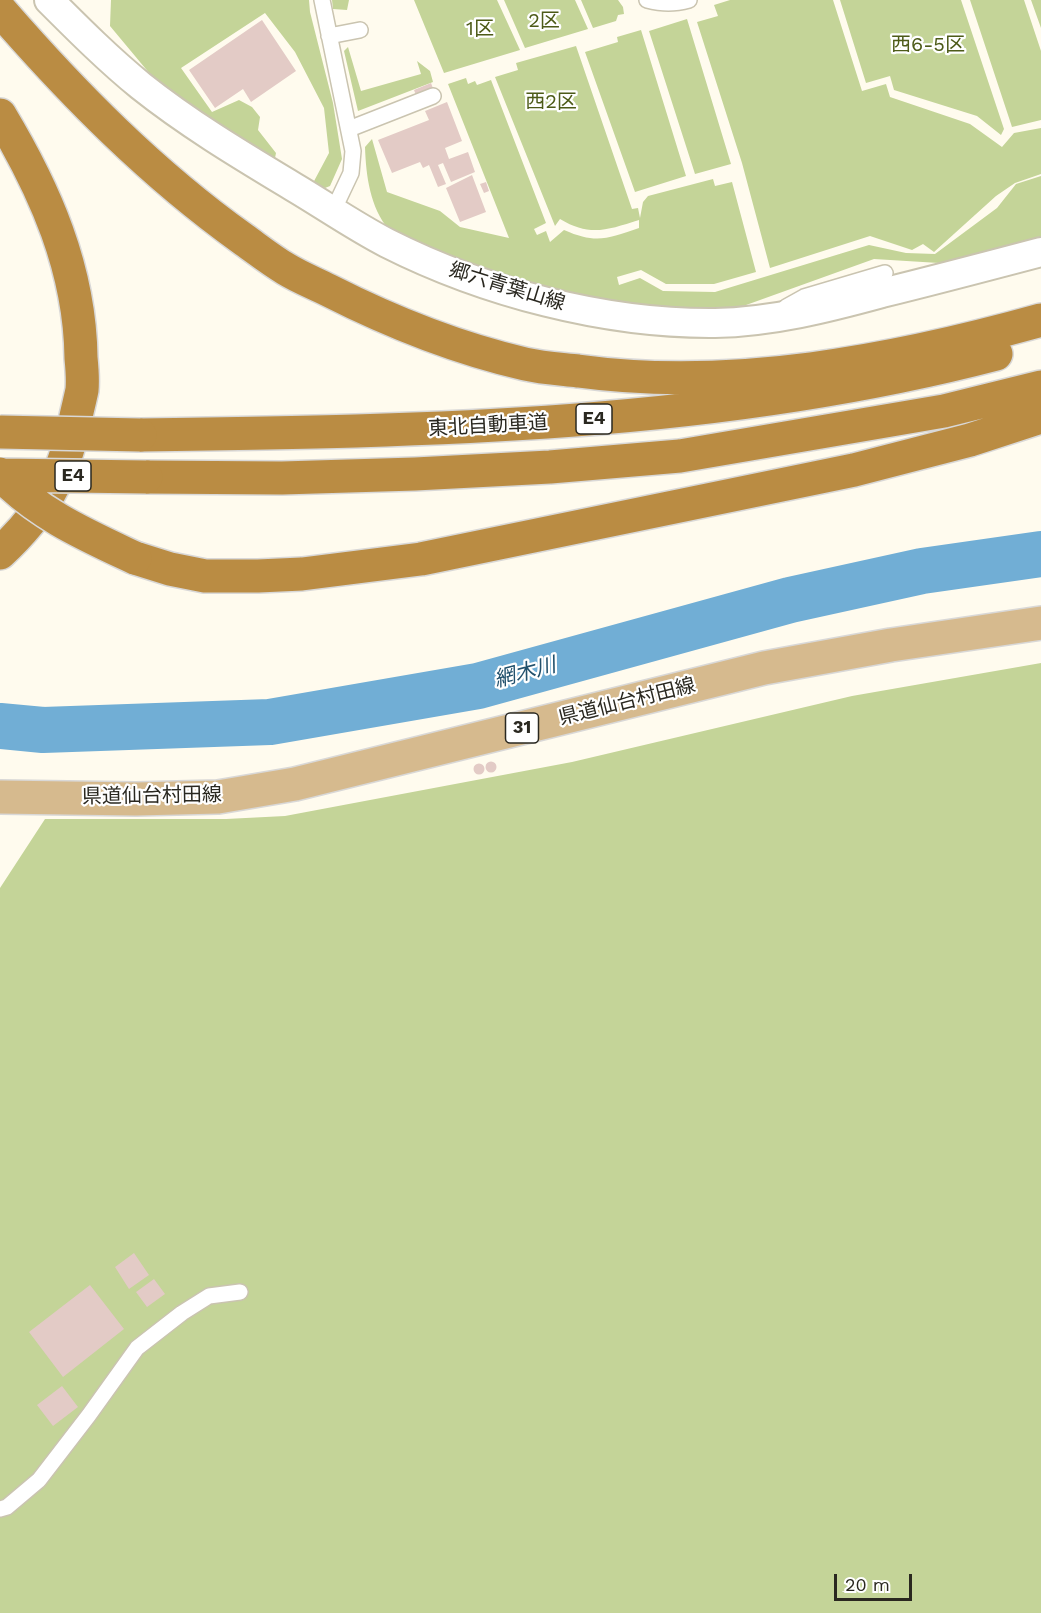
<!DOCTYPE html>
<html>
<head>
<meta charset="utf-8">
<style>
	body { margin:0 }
	#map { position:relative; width:1041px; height:1613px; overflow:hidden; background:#fffbee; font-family:"Work Sans",sans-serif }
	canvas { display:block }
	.scale { position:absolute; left:834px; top:1574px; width:78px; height:27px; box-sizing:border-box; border:3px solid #2a2820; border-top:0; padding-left:8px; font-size:18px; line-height:21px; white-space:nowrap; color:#2a2820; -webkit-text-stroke:4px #fff; paint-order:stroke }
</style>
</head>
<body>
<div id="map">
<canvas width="1041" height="1613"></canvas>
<div class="scale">20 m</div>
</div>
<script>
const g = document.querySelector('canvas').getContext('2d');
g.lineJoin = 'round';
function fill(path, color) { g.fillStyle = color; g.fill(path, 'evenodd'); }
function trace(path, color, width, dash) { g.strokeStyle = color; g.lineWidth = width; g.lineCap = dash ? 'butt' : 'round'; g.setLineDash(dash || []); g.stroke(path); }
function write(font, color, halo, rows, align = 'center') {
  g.font = font + ' "Work Sans","Noto Sans JP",sans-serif'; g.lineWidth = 4.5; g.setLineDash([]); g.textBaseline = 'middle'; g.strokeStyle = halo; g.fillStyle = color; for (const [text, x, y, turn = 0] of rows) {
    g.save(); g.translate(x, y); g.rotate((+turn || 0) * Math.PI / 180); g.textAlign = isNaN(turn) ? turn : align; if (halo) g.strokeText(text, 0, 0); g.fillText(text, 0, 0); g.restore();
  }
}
fill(new Path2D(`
	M 111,0 L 309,0 L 310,12 L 333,103 L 342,159 L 330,186 L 325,188 L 313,183 L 329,153 L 324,108 L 295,52 L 265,13 L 181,68 L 212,112 L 239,100 L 252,107 L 260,117 L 258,130 L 276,153 L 274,163 L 245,145 L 155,80 L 110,26 Z
	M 332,0 L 349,0 L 347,10 L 333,9 Z
	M 414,0 L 497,0 L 520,50 L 444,73 Z
	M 504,0 L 575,0 L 588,29 L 525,48 Z
	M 581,0 L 618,0 L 623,7 L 624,14 L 618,15 L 616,21 L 593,28 Z
	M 730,0 L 833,0 L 862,91 L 886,84 L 890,97 L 970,124 L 1002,147 L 1014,133 L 1041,128 L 1041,174 L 1015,183 L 996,196 L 934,252 L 923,244 L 912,250 L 870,236 L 770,268 L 742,163 L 697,22 L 718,16 L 714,5 Z
	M 840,0 L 961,0 L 1004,129 L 1001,135 L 977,116 L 894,90 L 890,76 L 866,83 Z
	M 970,0 L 1024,0 L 1041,51 L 1041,120 L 1012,127 Z
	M 1031,0 L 1041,0 L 1041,28 Z
	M 687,19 L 731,164 L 695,174 L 649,31 Z
	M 641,30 L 686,176 L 635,192 L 585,52 L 618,42 L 617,37 Z
	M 576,46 L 632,209 L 638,208 L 640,218 L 643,202 L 648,196 L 713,179 L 715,186 L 732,182 L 756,272 L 714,284 L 666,284 L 641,270 L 617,277 L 619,285 L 640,278 L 663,291 L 715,292 L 869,245 L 906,253 L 935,254 L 997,208 L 1016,184 L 1041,176 L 1041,239 L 939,263 L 874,259 L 735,309 L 664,309 L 577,296 L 492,274 L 389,230 C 370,207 366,176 365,147 L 372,139 L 387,192 L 440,211 L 460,227 L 509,238 L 448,84 L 466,78 L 468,84 L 475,81 L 477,85 L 491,80 L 546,223 L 534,229 L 537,235 L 546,231 L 550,242 L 564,230 C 596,244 607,239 639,228 L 639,220 C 607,230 590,237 560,219 L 555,226 L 495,77 L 518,70 L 516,63 Z
	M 348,47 L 361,91 L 421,74 L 417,61 L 430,71 L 433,82 L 358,111 L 344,51 Z
	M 1041,663 L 1041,1613 L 0,1613 L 0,888 L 45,819 L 226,819 L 285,816 L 572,762 L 852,696 Z`), '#c4d498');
trace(new Path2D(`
	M 0,726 L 43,730 L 270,722 L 478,686 L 790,600 L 922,571 L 1041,554`), '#71aed5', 46);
fill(new Path2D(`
	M 262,20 L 296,71 L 251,102 L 243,89 L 215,108 L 189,70 Z
	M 431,83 L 437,99 L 420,106 L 414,90 Z
	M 447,102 L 462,141 L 445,148 L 449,159 L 468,152 L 475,172 L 451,182 L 443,163 L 438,165 L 446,184 L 438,187 L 429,165 L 423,168 L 420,162 L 392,173 L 378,140 L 429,120 L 425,111 Z
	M 472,175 L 486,212 L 460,222 L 446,188 Z
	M 486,182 L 489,191 L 484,193 L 480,184 Z
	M485.5 767a5.5 5.5 0 1 1 11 0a5.5 5.5 0 1 1-11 0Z
	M473.5 769a5.5 5.5 0 1 1 11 0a5.5 5.5 0 1 1-11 0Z
	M 134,1253 L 149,1275 L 129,1289 L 115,1267 Z
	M 154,1279 L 165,1294 L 147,1307 L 136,1292 Z
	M 90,1285 L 124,1329 L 63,1377 L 29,1332 Z
	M 62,1386 L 78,1407 L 53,1426 L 37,1405 Z`), '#e3cbc6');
const lane = new Path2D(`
	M 322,0 L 353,151 L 351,173 L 333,211
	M 647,0 C 663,4 674,4 689,0
	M 329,36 L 360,30
	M 349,129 L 433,96
	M 786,307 L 804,297 L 885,273
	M 0,1509 L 7,1507 L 39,1480 L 89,1415 L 137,1348 L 182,1313 L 209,1296 L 240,1292`);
const street = new Path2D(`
	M 49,0 C 79,30 109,60 141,86 C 190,125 244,157 297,189 C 327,207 356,227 387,243 C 484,292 605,324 715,323 C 772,322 827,308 882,293 C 935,280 988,266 1041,252`);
const primary = new Path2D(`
	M 0,797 L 136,799 L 218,797 L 295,784 L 764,668 L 891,645 L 1041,623`);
const highway = new Path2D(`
	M 0,10 C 73,94 152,174 243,239 C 257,249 271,260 286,269 C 299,277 314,283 328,290 C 391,322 456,348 525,364 C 542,368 560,369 578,371 C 731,392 894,361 1041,320
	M 0,115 C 45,190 80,269 81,358 C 82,368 83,379 82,390 C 80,400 77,411 75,421 C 63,478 43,513 0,553
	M 140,435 C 427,431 716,427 996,354
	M 146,477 L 282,478 L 415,474 L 550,467 L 680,456 L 944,411 L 1041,387
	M 135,558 L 170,569 L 205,576 L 258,576 L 302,574 L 421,559 L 854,470 L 970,440 L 1041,417`);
trace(lane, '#cac4b0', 18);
trace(street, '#cac4b0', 32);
trace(primary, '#d9d8d7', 36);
trace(highway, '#d9d8d7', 36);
trace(lane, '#fff', 15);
trace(street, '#fff', 28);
trace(primary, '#d6ba8e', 33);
trace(highway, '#ba8c43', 33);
const highwayBridge = new Path2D(`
	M 0,432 L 140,435
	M 0,474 C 38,514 86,535 135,558
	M 0,475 L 146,477`);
trace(highwayBridge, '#d9d8d7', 36, []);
trace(highwayBridge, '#ba8c43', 33);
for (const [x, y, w] of [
	[594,419,36],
	[73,476,36],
	[522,728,33]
]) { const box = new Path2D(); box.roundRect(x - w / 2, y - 15, w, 30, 4.5); g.fillStyle = '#fff'; g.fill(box); trace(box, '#2a2820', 1.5); }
write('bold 18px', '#2a2820', null, [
	["E4",594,419],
	["E4",73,476],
	["31",522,728]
]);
write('20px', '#4d5b18', '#fff', [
	["2区",544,21],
	["1区",480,29],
	["西6-5区",928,45],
	["西2区",551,102]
]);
write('20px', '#2a2820', '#fff', [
	["郷六青葉山線",507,287,17],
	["東北自動車道",488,426,-3],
	["県道仙台村田線",627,702,-14],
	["県道仙台村田線",152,796,-1]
]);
write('italic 21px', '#21506c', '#fff', [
	["網木川",525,673,-15]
]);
</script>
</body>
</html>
